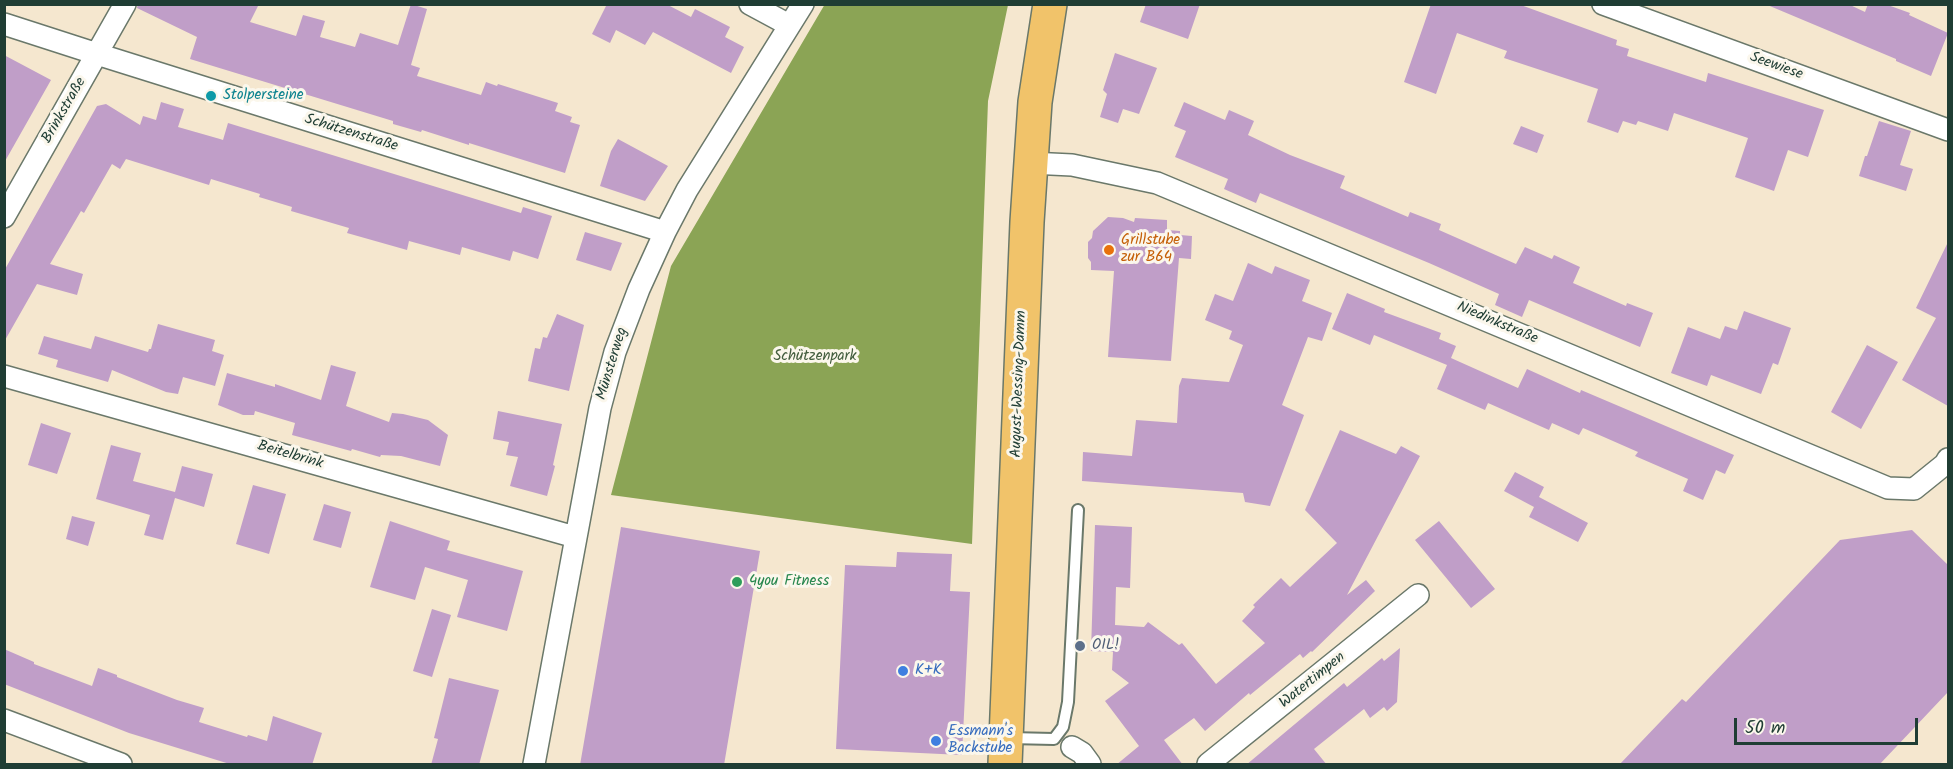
<!DOCTYPE html>
<html>
<head>
<meta charset="utf-8">
<style>
	body { margin:0 }
	#map { position:relative; width:1953px; height:769px; overflow:hidden; background:#f5e7cf; font-family:Kalam,sans-serif }
	canvas { display:block }
	.frame { position:absolute; inset:0; border:6px solid #1f3d34; pointer-events:none }
	.scale { position:absolute; left:1734px; top:718px; width:184px; height:27px; box-sizing:border-box; border:3px solid #1f3d34; border-top:0; padding-left:8px; font-size:18px; line-height:21px; white-space:nowrap; color:#1f3d34; -webkit-text-stroke:4px #fbf7ec; paint-order:stroke }
</style>
</head>
<body>
<div id="map">
<canvas width="1953" height="769"></canvas>
<div class="frame"></div>
<div class="scale">50 m</div>
</div>
<script>
const g = document.querySelector('canvas').getContext('2d');
g.lineJoin = 'round';
function fill(path, color) { g.fillStyle = color; g.fill(path, 'evenodd'); }
function trace(path, color, width, dash) { g.strokeStyle = color; g.lineWidth = width; g.lineCap = dash ? 'butt' : 'round'; g.setLineDash(dash || []); g.stroke(path); }
function write(font, color, halo, rows, align = 'center') {
  g.font = font + ' Kalam,sans-serif'; g.lineWidth = 6; g.setLineDash([]); g.textBaseline = 'middle'; g.strokeStyle = halo; g.fillStyle = color; for (const [text, x, y, turn = 0] of rows) {
    g.save(); g.translate(x, y); g.rotate((+turn || 0) * Math.PI / 180); g.textAlign = isNaN(turn) ? turn : align; if (halo) g.strokeText(text, 0, 0); g.fillText(text, 0, 0); g.restore();
  }
}
fill(new Path2D(`
	M 825,4 L 1008,5 L 988,101 L 972,544 L 611,495 L 671,266 Z`), '#8ba455');
fill(new Path2D(`
	M 138,4 L 259,4 L 250,22 L 296,36 L 303,15 L 325,21 L 320,37 L 355,47 L 360,33 L 398,45 L 411,4 L 427,9 L 411,65 L 420,68 L 417,76 L 481,95 L 486,82 L 497,86 L 498,84 L 558,103 L 555,111 L 572,117 L 570,122 L 580,125 L 565,173 L 469,143 L 469,145 L 422,130 L 421,132 L 393,124 L 393,121 L 190,59 L 197,37 L 137,8 Z
	M 607,4 L 666,4 L 691,17 L 695,9 L 730,27 L 725,37 L 744,47 L 731,73 L 653,32 L 645,45 L 616,30 L 610,43 L 592,34 Z
	M 1146,4 L 1200,4 L 1188,39 L 1140,22 Z
	M 1431,4 L 1518,4 L 1617,40 L 1616,45 L 1629,49 L 1627,56 L 1706,82 L 1708,73 L 1824,110 L 1808,157 L 1788,150 L 1774,191 L 1735,177 L 1748,138 L 1674,113 L 1668,131 L 1638,121 L 1636,125 L 1623,121 L 1618,133 L 1587,122 L 1598,89 L 1504,58 L 1507,51 L 1457,33 L 1436,94 L 1404,82 Z
	M 1765,4 L 1848,4 L 1865,12 L 1868,4 L 1885,4 L 1910,13 L 1909,15 L 1948,33 L 1931,76 L 1896,61 L 1896,59 Z
	M 1115,53 L 1157,68 L 1139,114 L 1123,109 L 1118,123 L 1100,117 L 1107,94 L 1103,90 Z
	M 4,55 L 51,80 L 4,163 Z
	M 161,102 L 184,109 L 178,127 L 220,139 L 223,140 L 228,123 L 521,213 L 523,207 L 552,216 L 538,259 L 513,251 L 510,261 L 462,247 L 460,255 L 409,241 L 407,250 L 347,233 L 349,228 L 291,211 L 292,207 L 259,197 L 260,194 L 211,179 L 209,185 L 126,159 L 120,169 L 112,164 L 84,213 L 81,211 L 50,264 L 83,274 L 77,295 L 37,284 L 4,342 L 4,271 L 97,106 L 106,104 L 140,125 L 143,116 L 156,120 Z
	M 1184,102 L 1225,120 L 1229,110 L 1254,121 L 1248,135 L 1290,155 L 1345,176 L 1340,188 L 1408,217 L 1410,212 L 1441,224 L 1439,230 L 1516,264 L 1525,247 L 1552,259 L 1554,255 L 1580,267 L 1573,283 L 1626,306 L 1627,303 L 1653,313 L 1640,347 L 1529,300 L 1522,317 L 1495,305 L 1499,294 L 1429,263 L 1260,193 L 1256,203 L 1224,189 L 1228,179 L 1175,157 L 1186,131 L 1174,126 Z
	M 1879,121 L 1911,131 L 1900,165 L 1913,169 L 1906,191 L 1859,176 L 1865,156 L 1867,156 Z
	M 1521,126 L 1544,135 L 1537,153 L 1513,144 Z
	M 618,139 L 668,166 L 645,201 L 600,186 L 611,151 Z
	M 1108,217 L 1123,218 L 1134,222 L 1135,218 L 1167,220 L 1167,230 L 1180,231 L 1180,235 L 1192,236 L 1191,259 L 1179,258 L 1171,361 L 1108,357 L 1114,271 L 1091,270 L 1091,262 L 1088,258 L 1088,242 L 1092,238 L 1093,231 Z
	M 585,232 L 622,243 L 611,271 L 576,260 Z
	M 1948,242 L 1948,406 L 1902,380 L 1936,318 L 1916,308 Z
	M 1248,263 L 1272,274 L 1275,266 L 1310,280 L 1302,301 L 1332,313 L 1322,341 L 1308,337 L 1282,405 L 1304,415 L 1270,506 L 1245,502 L 1243,493 L 1082,481 L 1083,452 L 1132,456 L 1136,420 L 1177,423 L 1179,386 L 1182,378 L 1229,382 L 1243,345 L 1229,339 L 1232,331 L 1205,320 L 1215,294 L 1233,301 Z
	M 1347,293 L 1385,309 L 1384,312 L 1441,333 L 1439,339 L 1456,346 L 1451,358 L 1518,388 L 1527,369 L 1580,393 L 1581,390 L 1734,455 L 1725,474 L 1716,470 L 1703,500 L 1683,491 L 1688,479 L 1635,456 L 1638,452 L 1597,434 L 1583,428 L 1579,435 L 1552,423 L 1549,430 L 1488,403 L 1485,410 L 1437,389 L 1447,365 L 1374,335 L 1370,345 L 1332,329 Z
	M 1744,311 L 1791,328 L 1778,365 L 1773,363 L 1761,394 L 1711,375 L 1707,386 L 1671,373 L 1688,327 L 1720,339 L 1725,326 L 1737,330 Z
	M 557,314 L 584,325 L 569,391 L 528,381 L 535,348 L 540,349 L 543,337 L 547,338 Z
	M 158,324 L 215,340 L 212,351 L 224,355 L 215,386 L 183,377 L 178,394 L 166,392 L 112,370 L 108,382 L 56,367 L 58,360 L 38,354 L 44,336 L 91,349 L 95,336 L 148,352 L 149,349 L 151,349 Z
	M 1867,345 L 1898,362 L 1861,429 L 1831,412 Z
	M 331,365 L 356,372 L 346,406 L 389,422 L 392,413 L 403,414 L 428,420 L 448,435 L 440,466 L 401,456 L 381,455 L 380,457 L 352,449 L 351,451 L 292,435 L 295,423 L 255,411 L 254,415 L 243,415 L 218,405 L 227,373 L 275,387 L 275,384 L 321,400 Z
	M 498,411 L 562,424 L 553,465 L 555,466 L 547,496 L 510,486 L 518,457 L 506,455 L 509,442 L 493,439 Z
	M 41,423 L 71,433 L 57,474 L 28,465 Z
	M 1340,430 L 1396,454 L 1401,446 L 1420,456 L 1347,595 L 1366,580 L 1375,591 L 1312,652 L 1311,651 L 1303,658 L 1300,654 L 1250,695 L 1249,693 L 1205,731 L 1194,718 L 1164,740 L 1183,765 L 1116,765 L 1139,746 L 1105,701 L 1129,683 L 1112,670 L 1113,652 L 1091,651 L 1095,525 L 1132,527 L 1130,588 L 1116,587 L 1115,625 L 1144,627 L 1148,622 L 1179,645 L 1182,643 L 1216,684 L 1265,643 L 1242,621 L 1255,607 L 1253,605 L 1281,578 L 1290,587 L 1337,543 L 1305,510 Z
	M 111,445 L 141,453 L 133,481 L 175,492 L 182,466 L 213,474 L 204,507 L 175,498 L 163,540 L 144,535 L 150,515 L 96,499 Z
	M 1515,472 L 1544,487 L 1539,497 L 1588,523 L 1578,542 L 1529,517 L 1534,507 L 1504,491 Z
	M 253,485 L 286,494 L 269,554 L 236,544 Z
	M 324,504 L 351,512 L 341,548 L 313,540 Z
	M 72,516 L 95,522 L 88,546 L 66,539 Z
	M 390,521 L 450,541 L 447,550 L 523,571 L 507,631 L 457,617 L 468,580 L 425,567 L 415,600 L 370,587 Z
	M 1439,521 L 1495,589 L 1471,608 L 1415,540 Z
	M 621,527 L 760,551 L 724,765 L 580,765 Z
	M 1912,530 L 1948,565 L 1948,692 L 1879,765 L 1619,765 L 1682,699 L 1686,702 L 1840,540 Z
	M 897,552 L 952,554 L 950,591 L 970,592 L 962,755 L 836,749 L 845,565 L 896,567 Z
	M 432,609 L 451,615 L 432,677 L 413,671 Z
	M 1400,648 L 1397,702 L 1387,711 L 1384,707 L 1370,718 L 1364,709 L 1314,749 L 1327,765 L 1246,765 L 1344,683 L 1347,687 L 1382,658 L 1384,661 Z
	M 4,649 L 34,662 L 34,664 L 92,686 L 98,668 L 117,675 L 117,677 L 177,700 L 204,708 L 199,722 L 247,737 L 248,735 L 267,741 L 273,716 L 322,733 L 312,765 L 233,765 L 129,733 L 4,684 Z
	M 449,678 L 499,690 L 479,765 L 431,765 L 438,739 L 434,738 Z`), '#c09ec8');
const service = new Path2D(`
	M 1009,738 L 1054,739 L 1063,727 L 1068,702 L 1078,510`);
const minor = new Path2D(`
	M 750,4 L 789,25
	M 1603,4 L 1948,130
	M 4,24 L 97,54 L 665,232
	M 1030,163 L 1072,165 L 1157,183 L 1888,488 L 1914,489 L 1945,464 L 1948,459
	M 4,217 L 125,4
	M 4,376 L 575,537
	M 4,720 L 121,764
	M 1072,747 L 1082,753 L 1090,764
	M 534,764 L 600,408 L 615,352 L 639,289 L 665,232 L 687,190 L 803,4
	M 1208,764 L 1418,595`);
const primary = new Path2D(`
	M 1005,764 L 1027,222 L 1035,102 L 1050,4`);
trace(service, '#6a786a', 14);
trace(minor, '#6a786a', 24);
trace(primary, '#6a786a', 36);
trace(service, '#fff', 10);
trace(minor, '#fff', 21);
trace(primary, '#f1c36a', 33);
for (const [x, y, r, color] of [
	[211,96,6,"#0f9aa8"],
	[1109,250,6,"#e8710a"],
	[737,582,6,"#2e9e5b"],
	[1080,646,6,"#5c6f8a"],
	[903,671,6,"#3f7fe0"],
	[936,741,6,"#3f7fe0"]
]) { const dot = new Path2D(); dot.arc(x, y, r, 0, 2 * Math.PI); g.fillStyle = color; g.fill(dot); trace(dot, '#fbf7ec', 2); }
write('15px', '#1f3d34', '#fbf7ec', [
	["Seewiese",1776,67,20],
	["Brinkstraße",65,111,-60],
	["Schützenstraße",351,134,17],
	["Niedinkstraße",1497,324,23],
	["Münsterweg",613,364,-73],
	["August-Wessing-Damm",1020,384,-88],
	["Beitelbrink",290,456,16],
	["Watertimpen",1313,681,-39]
]);
write('15px', '#0d838f', '#fbf7ec', [
	["Stolpersteine",223,96]
], 'left');
write('15px', '#c56008', '#fbf7ec', [
	["Grillstube",1121,241],
	["zur B64",1121,258]
], 'left');
write('15px', '#435d3e', '#fbf7ec', [
	["Schützenpark",815,357]
]);
write('15px', '#27864d', '#fbf7ec', [
	["4you Fitness",749,582]
], 'left');
write('15px', '#4e5e75', '#fbf7ec', [
	["OIL!",1092,646]
], 'left');
write('15px', '#366cbe', '#fbf7ec', [
	["K+K",915,671],
	["Essmann's",948,732],
	["Backstube",948,749]
], 'left');
</script>
</body>
</html>
